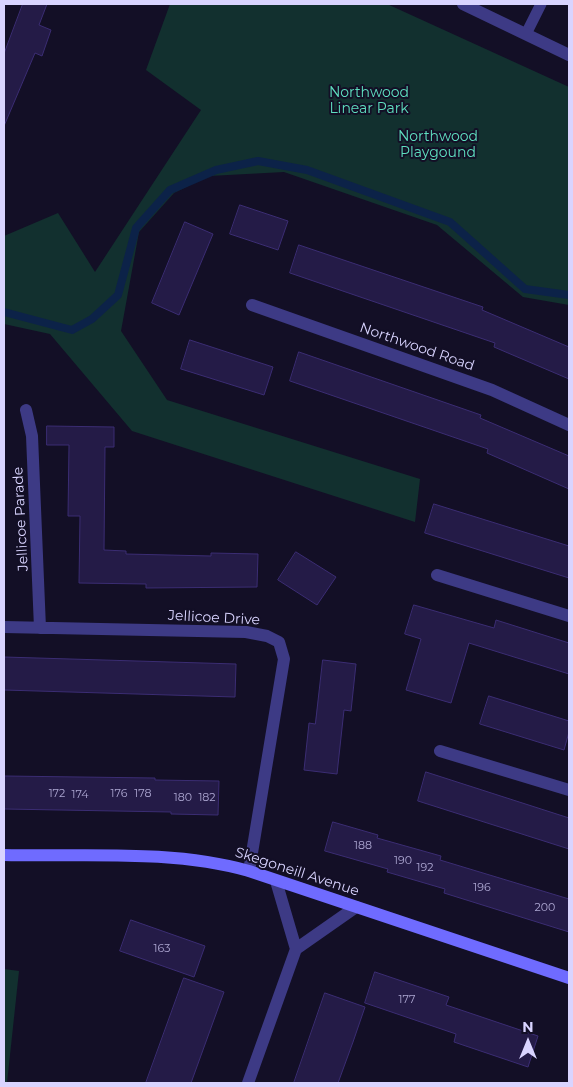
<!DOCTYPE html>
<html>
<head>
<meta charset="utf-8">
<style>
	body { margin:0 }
	#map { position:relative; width:573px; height:1087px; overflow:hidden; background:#130f26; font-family:Montserrat,sans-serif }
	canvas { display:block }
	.frame { position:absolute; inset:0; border:5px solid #d9d4ff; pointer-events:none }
	.north { position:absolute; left:503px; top:1017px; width:50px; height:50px; -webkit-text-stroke:4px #130f26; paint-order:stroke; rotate:0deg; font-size:14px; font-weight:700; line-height:20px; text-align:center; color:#d9d4ff }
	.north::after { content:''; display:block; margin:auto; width:18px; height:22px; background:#d9d4ff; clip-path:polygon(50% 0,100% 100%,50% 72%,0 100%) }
</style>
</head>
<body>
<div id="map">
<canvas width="573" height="1087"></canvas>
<div class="frame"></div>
<div class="north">N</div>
</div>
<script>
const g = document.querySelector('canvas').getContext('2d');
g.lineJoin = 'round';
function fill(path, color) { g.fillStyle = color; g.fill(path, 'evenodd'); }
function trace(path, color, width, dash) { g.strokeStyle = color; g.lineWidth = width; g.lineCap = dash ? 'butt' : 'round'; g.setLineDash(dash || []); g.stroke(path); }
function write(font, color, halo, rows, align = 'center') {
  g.font = font + ' Montserrat,sans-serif'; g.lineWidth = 4; g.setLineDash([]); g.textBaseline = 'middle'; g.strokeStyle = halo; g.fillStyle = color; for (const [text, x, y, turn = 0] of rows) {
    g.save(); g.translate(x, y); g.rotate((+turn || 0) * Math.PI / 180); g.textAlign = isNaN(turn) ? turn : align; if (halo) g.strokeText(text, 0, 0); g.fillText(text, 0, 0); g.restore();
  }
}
fill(new Path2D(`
	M 170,4 L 387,4 L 569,87 L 569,305 L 523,297 L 437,225 L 284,172 L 209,176 L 174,193 L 139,232 L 121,331 L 167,400 L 420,479 L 415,522 L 132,431 L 50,334 L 4,324 L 4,236 L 58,213 L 95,272 L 201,110 L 146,70 Z
	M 4,969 L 19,971 L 7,1083 L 4,1083 Z`), '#12302f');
trace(new Path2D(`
	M 4,312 L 72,330 L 92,319 L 118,295 L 136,228 L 170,190 L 216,170 L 258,161 L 307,170 L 450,222 L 525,289 L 569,295`), '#0c2248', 8);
const building = new Path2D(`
	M 23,4 L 47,4 L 39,25 L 51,30 L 42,56 L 35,53 L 4,126 L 4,54 Z
	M 240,205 L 288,221 L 278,250 L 230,234 Z
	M 185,222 L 213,234 L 179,315 L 152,303 Z
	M 299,245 L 483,307 L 482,310 L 569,347 L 569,379 L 494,347 L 495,343 L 290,273 Z
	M 190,340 L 273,367 L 264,395 L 181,369 Z
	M 299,352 L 481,415 L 480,418 L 569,456 L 569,489 L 487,453 L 488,449 L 290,381 Z
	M 47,426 L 114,427 L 114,447 L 105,447 L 104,550 L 126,551 L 126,554 L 211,556 L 211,553 L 258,554 L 257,587 L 146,588 L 146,584 L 79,583 L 80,516 L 68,516 L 69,445 L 47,445 Z
	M 434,504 L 569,546 L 569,578 L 425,533 Z
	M 296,552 L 336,577 L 317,605 L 278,580 Z
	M 414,605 L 494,628 L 496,620 L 569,643 L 569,674 L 469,643 L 451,703 L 406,690 L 421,639 L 405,634 Z
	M 4,657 L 236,664 L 235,697 L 4,690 Z
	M 323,660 L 356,664 L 351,711 L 344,710 L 337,774 L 304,770 L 309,723 L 315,724 Z
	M 489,696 L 569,721 L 569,732 L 564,750 L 480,724 Z
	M 426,772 L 569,818 L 569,849 L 418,801 Z
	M 4,776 L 155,778 L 155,780 L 219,781 L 218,815 L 171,814 L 171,812 L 4,809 Z
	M 333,822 L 378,835 L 377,838 L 441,856 L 440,860 L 569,899 L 569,932 L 444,893 L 445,889 L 387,872 L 388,869 L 325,851 Z
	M 131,920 L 205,946 L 194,977 L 120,951 Z
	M 375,972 L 449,997 L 446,1005 L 538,1036 L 528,1067 L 454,1042 L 456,1034 L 365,1003 Z
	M 184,978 L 224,992 L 191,1083 L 146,1083 Z
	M 325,993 L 365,1007 L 353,1042 L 338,1083 L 294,1083 Z`);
fill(building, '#241b47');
trace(building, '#3b2d73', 1);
trace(new Path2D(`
	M 526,34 L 541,4`), '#3d3a85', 11);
trace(new Path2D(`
	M 463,4 L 569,55
	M 252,305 L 492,390 L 569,425
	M 26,410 L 32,436 L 40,628
	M 437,575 L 569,616
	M 4,627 L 246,632 L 267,636 L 279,642 L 284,659 L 249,871
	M 440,751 L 569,790
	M 276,881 L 296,949
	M 248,1083 L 296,949 L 356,907`), '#3d3a85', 12);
trace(new Path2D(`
	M 4,855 C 84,857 171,849 249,871 L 569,978`), '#6f6bff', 12);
write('11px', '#aca6d1', null, [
	["172",57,794],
	["176",119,794],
	["178",143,794],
	["174",80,795],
	["180",183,798],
	["182",207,798],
	["188",363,846],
	["190",403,861],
	["192",425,868],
	["196",482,888],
	["200",545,908],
	["163",162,949],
	["177",407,1000]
]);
write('14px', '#5fe0c0', '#130f26', [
	["Northwood",369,93],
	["Linear Park",369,109],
	["Northwood",438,137],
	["Playgound",438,153]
]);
write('14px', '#d9d4ff', '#130f26', [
	["Northwood Road",417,347,19],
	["Jellicoe Parade",21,519,-93],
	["Jellicoe Drive",214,618,3],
	["Skegoneill Avenue",297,872,18]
]);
</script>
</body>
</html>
